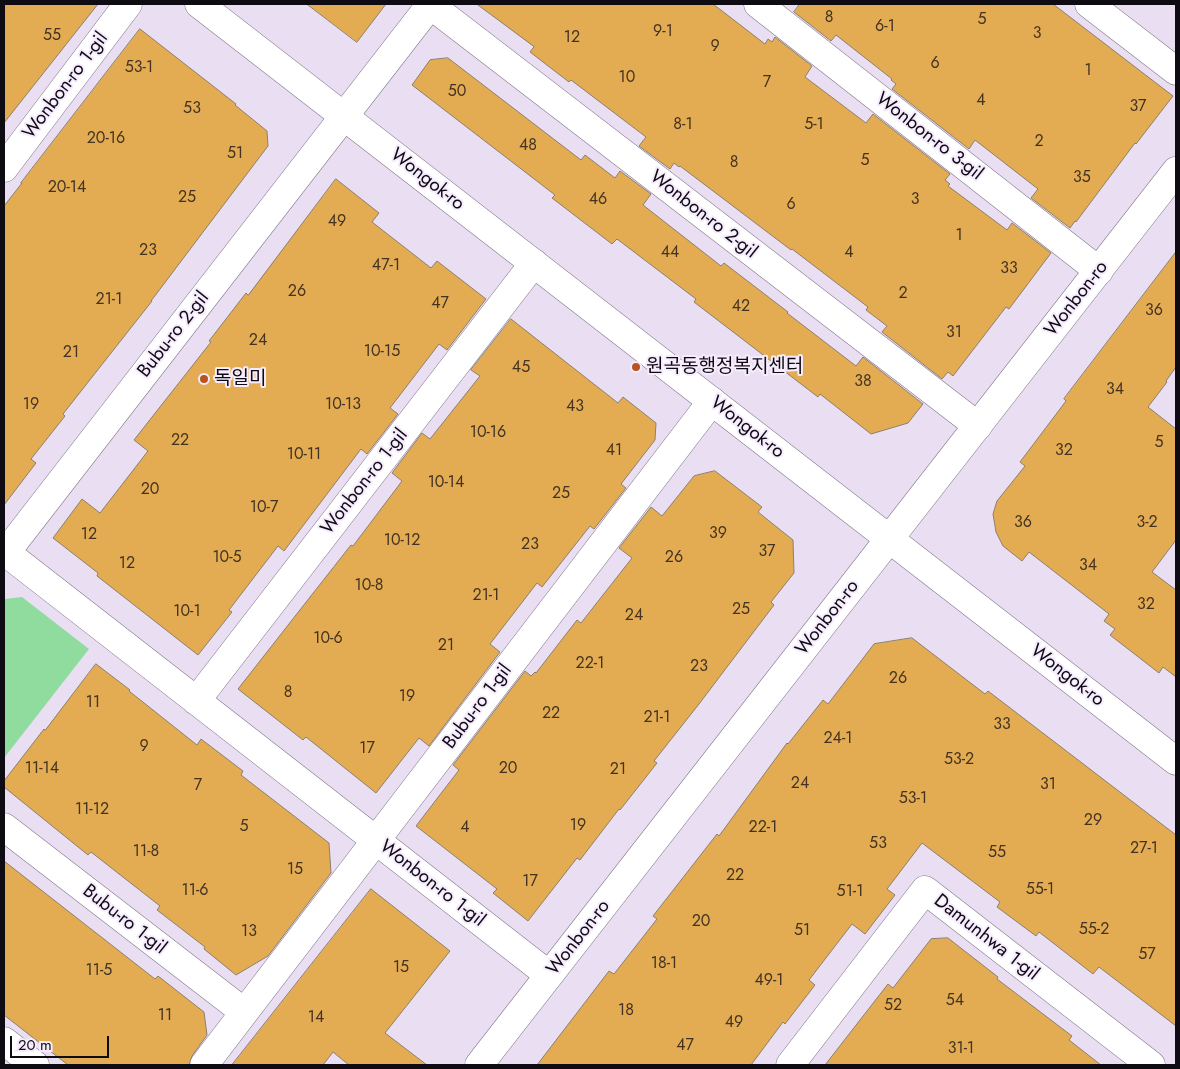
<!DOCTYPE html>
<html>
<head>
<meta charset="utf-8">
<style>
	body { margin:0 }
	#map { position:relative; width:1180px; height:1069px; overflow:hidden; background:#eadef3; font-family:Jost,sans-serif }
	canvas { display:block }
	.frame { position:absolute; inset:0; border:5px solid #0f0b12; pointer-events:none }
	.scale { position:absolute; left:10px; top:1036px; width:99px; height:22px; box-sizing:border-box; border:2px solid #0f0b12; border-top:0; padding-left:6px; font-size:15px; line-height:18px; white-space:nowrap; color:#0f0b12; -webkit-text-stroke:4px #f6ecfe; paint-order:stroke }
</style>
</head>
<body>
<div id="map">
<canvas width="1180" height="1069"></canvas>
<div class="frame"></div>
<div class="scale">20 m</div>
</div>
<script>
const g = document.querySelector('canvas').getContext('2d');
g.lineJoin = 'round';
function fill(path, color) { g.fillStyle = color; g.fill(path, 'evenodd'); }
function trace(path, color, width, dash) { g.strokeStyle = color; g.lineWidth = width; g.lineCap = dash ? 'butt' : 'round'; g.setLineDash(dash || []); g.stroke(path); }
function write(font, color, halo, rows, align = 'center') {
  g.font = font + ' Jost,"Noto Sans KR",sans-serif'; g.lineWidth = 4; g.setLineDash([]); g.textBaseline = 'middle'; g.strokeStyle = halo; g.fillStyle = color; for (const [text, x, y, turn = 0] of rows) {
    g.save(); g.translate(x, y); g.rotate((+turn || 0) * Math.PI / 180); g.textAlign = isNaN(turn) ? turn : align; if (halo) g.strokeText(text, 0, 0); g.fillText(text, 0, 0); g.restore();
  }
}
fill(new Path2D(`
	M 22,597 L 89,649 L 4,758 L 4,602 L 5,599 Z`), '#90dc9f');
const building = new Path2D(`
	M 4,4 L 98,4 L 4,123 Z
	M 307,4 L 386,4 L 357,42 Z
	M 477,4 L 713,4 L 765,44 L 768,39 L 772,42 L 775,37 L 812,66 L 805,77 L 866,123 L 873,114 L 950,174 L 945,180 L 950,184 L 948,186 L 1007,230 L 1012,223 L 1051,253 L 1009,309 L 1006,307 L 953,376 L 948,372 L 942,379 L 882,332 L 887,326 L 866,310 L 868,307 L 792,249 L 791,250 L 680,166 L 679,167 L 674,163 L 670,169 L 639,146 L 646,137 L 571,80 L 569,82 L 530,52 L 534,47 Z
	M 800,4 L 1053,4 L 1173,96 L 1136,144 L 1135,143 L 1076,222 L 1075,221 L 1070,228 L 1031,198 L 1038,189 L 975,140 L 969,149 L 892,89 L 896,84 L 891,80 L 892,79 L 836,35 L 831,41 L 794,12 Z
	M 140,29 L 236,104 L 235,105 L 267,131 L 268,146 L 151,301 L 152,301 L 63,414 L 65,416 L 31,459 L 36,463 L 4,505 L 4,206 L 22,183 L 21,183 Z
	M 448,58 L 581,160 L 585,155 L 615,178 L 620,171 L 651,194 L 643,205 L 721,266 L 724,263 L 788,312 L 787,313 L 856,366 L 863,357 L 923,404 L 908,423 L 871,434 L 820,394 L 818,397 L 694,302 L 696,299 L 617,239 L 612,244 L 552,198 L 555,195 L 412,85 L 430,60 Z
	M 336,179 L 379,213 L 372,222 L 431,268 L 437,261 L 486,299 L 447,350 L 439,344 L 390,408 L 398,414 L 367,454 L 361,449 L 284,551 L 278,546 L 229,610 L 232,612 L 198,655 L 97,576 L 98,573 L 53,538 L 82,499 L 100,513 L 148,451 L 134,440 L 211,342 L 209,341 L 246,293 L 248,295 Z
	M 1176,252 L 1176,367 L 1166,381 L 1167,382 L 1148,407 L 1176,429 L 1176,540 L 1152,572 L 1176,590 L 1176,677 L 1163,667 L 1159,673 L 1110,635 L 1115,629 L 1104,621 L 1109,614 L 1029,552 L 1022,561 L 1003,546 L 996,532 L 993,514 L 997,501 L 1025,466 L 1020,462 L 1066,401 L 1064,399 Z
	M 511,319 L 618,403 L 623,397 L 656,423 L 655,440 L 621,484 L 626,488 L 594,529 L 590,526 L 542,587 L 537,583 L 490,644 L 500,652 L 429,746 L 419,738 L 376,793 L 306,737 L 303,740 L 238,689 L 314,592 L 351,545 L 353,546 L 402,481 L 392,473 L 422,433 L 430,439 L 480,376 L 471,370 Z
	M 715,471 L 762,507 L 758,512 L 793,540 L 794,573 L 771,602 L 774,605 L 699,704 L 654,761 L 657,763 L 620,810 L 619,809 L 580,860 L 577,858 L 528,921 L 493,893 L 497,889 L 416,826 L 459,770 L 453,765 L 525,671 L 531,676 L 535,672 L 536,673 L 577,620 L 581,623 L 632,558 L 619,548 L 651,507 L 662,516 L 694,476 Z
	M 912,638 L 985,694 L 988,691 L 1176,835 L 1176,1026 L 1099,967 L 1093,974 L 1039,932 L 1036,936 L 997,907 L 1000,902 L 922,843 L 887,889 L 895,895 L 865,934 L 852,924 L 809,980 L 815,985 L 785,1024 L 783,1022 L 751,1065 L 537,1065 L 609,971 L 614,974 L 657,919 L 653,916 L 717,834 L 719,836 L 787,743 L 788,744 L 823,700 L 828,704 L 874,644 Z
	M 96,664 L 130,690 L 129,691 L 197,745 L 201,739 L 243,771 L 241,775 L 329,843 L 331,873 L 268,956 L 236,975 L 204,949 L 205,947 L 157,910 L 160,906 L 91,852 L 88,855 L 4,787 L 4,781 L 44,729 L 45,730 Z
	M 4,861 L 155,979 L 158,976 L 204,1012 L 207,1035 L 192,1056 L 189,1065 L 68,1065 L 4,1015 Z
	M 371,889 L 450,951 L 385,1033 L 427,1065 L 349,1065 L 333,1052 L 323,1065 L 232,1065 Z
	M 948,938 L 998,977 L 997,979 L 1072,1036 L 1069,1040 L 1101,1065 L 825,1065 L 888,984 L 893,988 L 931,939 Z`);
fill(building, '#e3ac52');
trace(building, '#8b7f6c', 1);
const minor = new Path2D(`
	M 429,4 L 978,426
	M 758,4 L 1099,271
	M 1089,4 L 1176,71
	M 4,168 L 128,4
	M 4,551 L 549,975
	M 4,555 L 431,4
	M 196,701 L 534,263
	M 4,827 L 244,1012
	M 4,1041 L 35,1065
	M 204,1065 L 712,401
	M 790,1065 L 925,890 L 1151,1065`);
const tertiary = new Path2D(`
	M 199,4 L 1176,761
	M 479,1065 L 1176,171`);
trace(minor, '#81778a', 29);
trace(tertiary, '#81778a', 29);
trace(minor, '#fff', 28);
trace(tertiary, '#fff', 28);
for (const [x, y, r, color] of [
	[636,367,5,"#b85421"],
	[204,379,5,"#b85421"]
]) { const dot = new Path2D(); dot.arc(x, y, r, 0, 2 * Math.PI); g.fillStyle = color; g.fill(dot); trace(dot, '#f6ecfe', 2); }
write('16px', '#432', null, [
	["8",829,18],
	["5",982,20],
	["6-1",885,27],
	["9-1",663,32],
	["3",1037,34],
	["55",52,36],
	["12",572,38],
	["9",715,47],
	["6",935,64],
	["53-1",139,68],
	["1",1088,71],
	["10",627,78],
	["7",767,83],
	["50",457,92],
	["4",981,101],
	["37",1138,107],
	["53",192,109],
	["8-1",683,125],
	["5-1",814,125],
	["20-16",106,139],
	["2",1039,142],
	["48",528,146],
	["51",235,154],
	["5",865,161],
	["8",734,163],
	["35",1082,178],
	["20-14",67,188],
	["25",187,198],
	["46",598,200],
	["3",915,200],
	["6",791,205],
	["49",337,222],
	["1",959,236],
	["23",148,251],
	["44",670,253],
	["4",849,253],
	["47-1",386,266],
	["33",1009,269],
	["26",297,292],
	["2",903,294],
	["21-1",109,300],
	["47",440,304],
	["42",741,307],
	["36",1154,311],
	["31",954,333],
	["24",258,341],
	["10-15",382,352],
	["21",71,353],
	["45",521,368],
	["38",863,382],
	["34",1115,390],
	["19",31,405],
	["10-13",343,405],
	["43",575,407],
	["10-16",488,433],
	["22",180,441],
	["5",1159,443],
	["41",614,451],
	["32",1064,451],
	["10-11",304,455],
	["10-14",446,483],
	["20",150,490],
	["25",561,494],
	["10-7",264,508],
	["36",1023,523],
	["3-2",1147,523],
	["39",718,534],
	["12",89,535],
	["10-12",402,541],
	["23",530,545],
	["37",767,552],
	["10-5",227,558],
	["26",674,558],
	["12",127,564],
	["34",1088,566],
	["10-8",369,586],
	["21-1",486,596],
	["32",1146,605],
	["25",741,610],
	["10-1",187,612],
	["24",634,616],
	["10-6",328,639],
	["21",446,646],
	["22-1",590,664],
	["23",699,667],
	["26",898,679],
	["8",288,693],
	["19",407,697],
	["11",93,703],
	["22",551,714],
	["21-1",657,718],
	["33",1002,725],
	["24-1",838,739],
	["9",144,747],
	["17",367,749],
	["53-2",959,760],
	["11-14",42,769],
	["20",508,769],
	["21",618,770],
	["24",800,784],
	["31",1048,785],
	["7",198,786],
	["53-1",913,799],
	["11-12",92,810],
	["29",1093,821],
	["19",578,826],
	["5",244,827],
	["4",465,828],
	["22-1",763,828],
	["53",878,844],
	["27-1",1144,849],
	["11-8",146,852],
	["55",997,853],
	["15",295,870],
	["22",735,876],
	["17",530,882],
	["55-1",1040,890],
	["11-6",195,891],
	["51-1",850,892],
	["20",701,922],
	["55-2",1094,930],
	["51",802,931],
	["13",249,932],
	["57",1147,955],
	["18-1",664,964],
	["15",401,968],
	["11-5",99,971],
	["49-1",769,981],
	["54",955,1001],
	["52",893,1006],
	["18",626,1011],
	["11",165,1016],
	["14",316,1018],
	["49",734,1023],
	["47",685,1046],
	["31-1",961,1049]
]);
write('19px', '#0f0b12', '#f6ecfe', [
	["Wonbon-ro 1-gil",66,86,-53],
	["Wonbon-ro 3-gil",929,137,38],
	["Wongok-ro",427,180,38],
	["Wonbon-ro 2-gil",703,215,38],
	["Wonbon-ro",1077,299,-52],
	["Bubu-ro 2-gil",174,335,-52],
	["Wongok-ro",747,428,38],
	["Wonbon-ro 1-gil",365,482,-52],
	["Wonbon-ro",828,618,-52],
	["Wongok-ro",1067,676,38],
	["Bubu-ro 1-gil",478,707,-53],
	["Wonbon-ro 1-gil",432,884,38],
	["Bubu-ro 1-gil",124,920,38],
	["Wonbon-ro",579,938,-52],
	["Damunhwa 1-gil",986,938,38]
]);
write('19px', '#0f0b12', '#f6ecfe', [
	["원곡동행정복지센터",646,367],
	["독일미",214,379]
], 'left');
</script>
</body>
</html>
